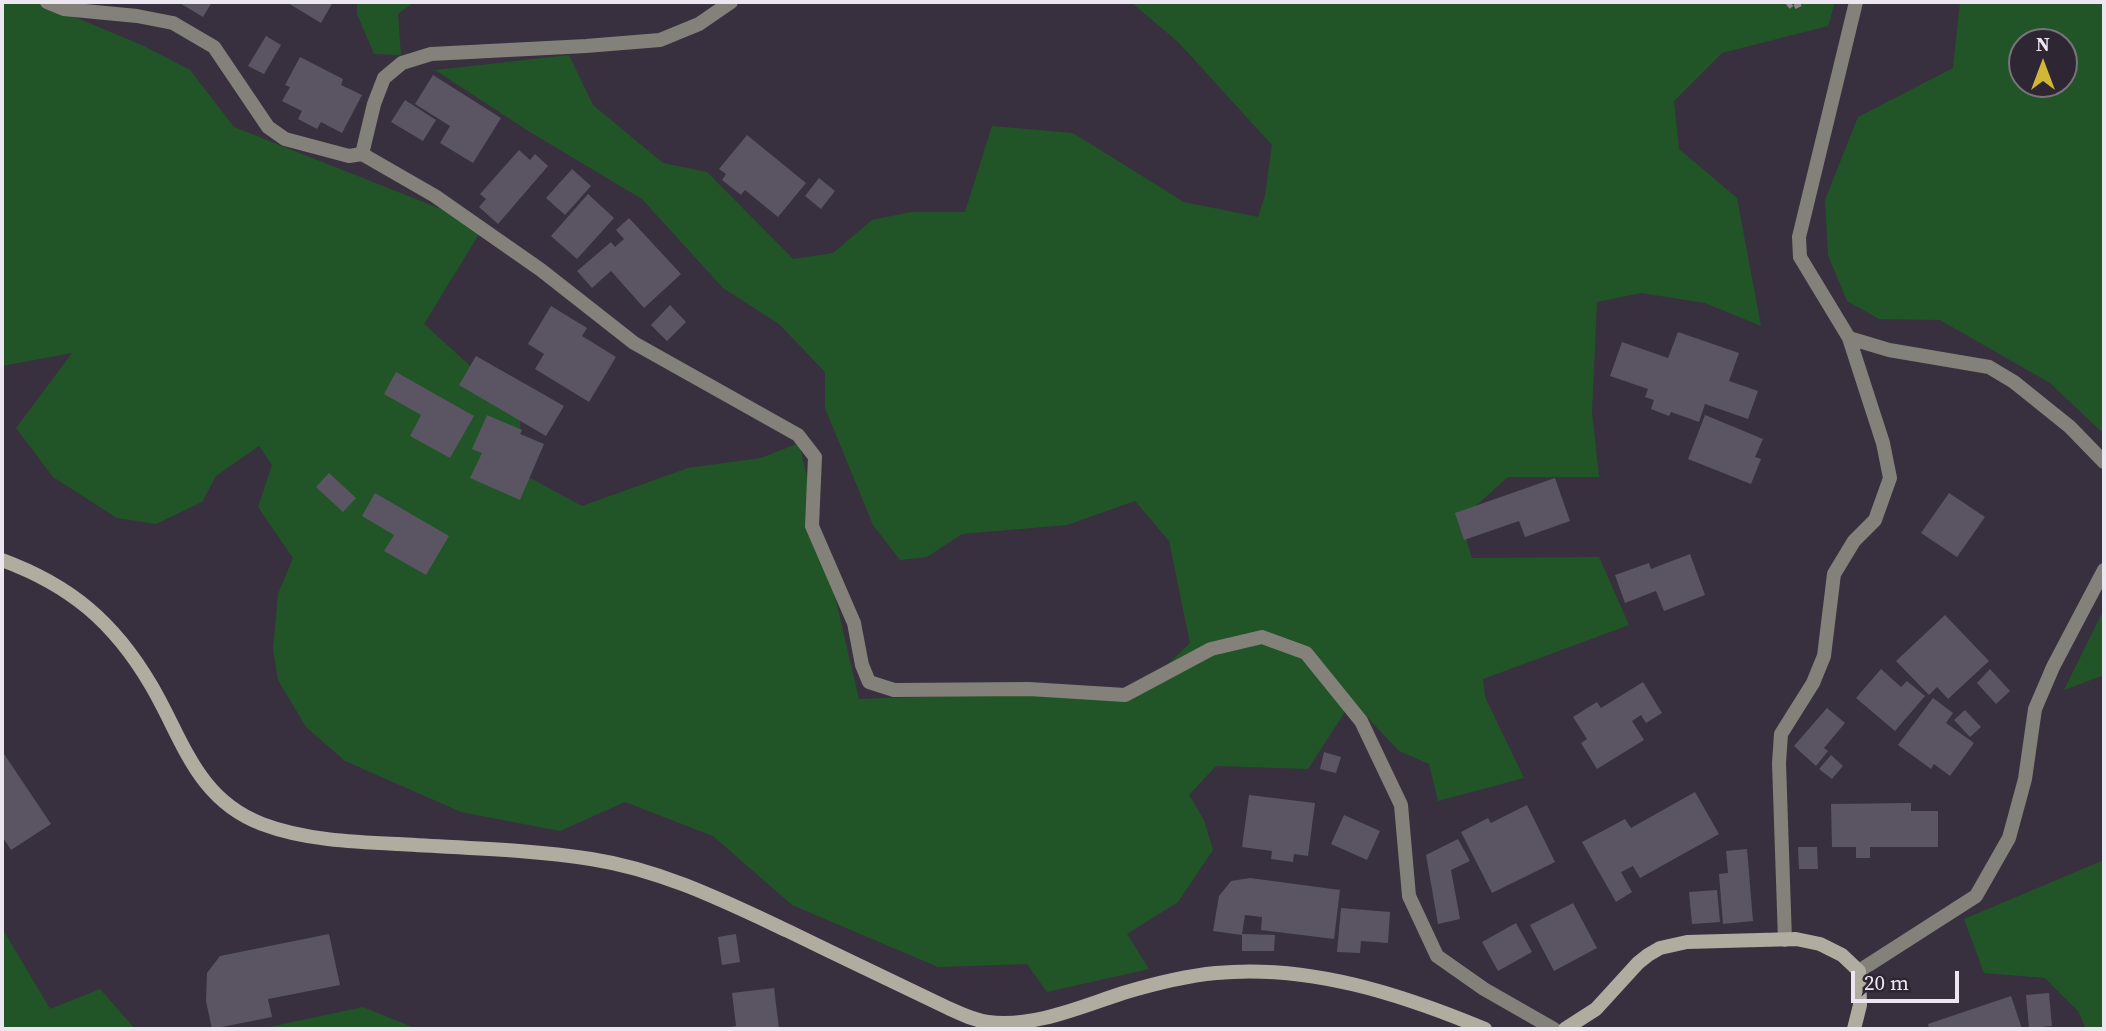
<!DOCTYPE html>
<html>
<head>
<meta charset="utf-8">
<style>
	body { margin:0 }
	#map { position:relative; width:2106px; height:1031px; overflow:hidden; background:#38303e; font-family:"Source Serif 4",serif }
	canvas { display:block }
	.frame { position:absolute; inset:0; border:4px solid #ebe6ef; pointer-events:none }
	.north { position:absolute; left:2008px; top:28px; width:70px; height:70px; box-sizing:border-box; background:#2e2633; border:2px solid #7a737e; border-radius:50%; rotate:0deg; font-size:19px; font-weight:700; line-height:28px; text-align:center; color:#ebe6ef }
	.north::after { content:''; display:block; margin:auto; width:24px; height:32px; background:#d1b736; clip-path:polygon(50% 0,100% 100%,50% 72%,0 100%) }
	.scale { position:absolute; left:1851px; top:971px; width:108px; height:32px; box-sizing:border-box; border:4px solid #ebe6ef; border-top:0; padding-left:9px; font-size:21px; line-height:24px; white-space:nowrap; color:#ebe6ef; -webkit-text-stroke:5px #2e2633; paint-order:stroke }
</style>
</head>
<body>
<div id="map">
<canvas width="2106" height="1031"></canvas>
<div class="frame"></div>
<div class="north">N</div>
<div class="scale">20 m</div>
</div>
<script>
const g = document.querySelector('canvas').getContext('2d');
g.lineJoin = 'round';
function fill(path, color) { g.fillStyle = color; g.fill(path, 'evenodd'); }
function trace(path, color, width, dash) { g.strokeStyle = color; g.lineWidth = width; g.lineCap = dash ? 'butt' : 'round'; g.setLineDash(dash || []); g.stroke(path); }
fill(new Path2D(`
	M 2,2 L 39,2 L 144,46 L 190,70 L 234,127 L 484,226 L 424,324 L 520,411 L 521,473 L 582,506 L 688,468 L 761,458 L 799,443 L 859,699 L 1035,693 L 1131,700 L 1190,643 L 1169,541 L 1135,501 L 1067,525 L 962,534 L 927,557 L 900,560 L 873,525 L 825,408 L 825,372 L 779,324 L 723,288 L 642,199 L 530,132 L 435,70 L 569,55 L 593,105 L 663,163 L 707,172 L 793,259 L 833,253 L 872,220 L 911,212 L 965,212 L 992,126 L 1073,133 L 1184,202 L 1258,217 L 1265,196 L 1272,145 L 1179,43 L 1131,2 L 1835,2 L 1828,26 L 1722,53 L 1674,101 L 1679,149 L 1737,198 L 1761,326 L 1705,303 L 1641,293 L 1597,302 L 1592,412 L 1599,477 L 1508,477 L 1460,520 L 1472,558 L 1599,557 L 1629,625 L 1483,679 L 1485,697 L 1524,778 L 1438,801 L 1429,764 L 1399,751 L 1352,701 L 1308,769 L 1216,766 L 1189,795 L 1204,820 L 1213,850 L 1178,902 L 1127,934 L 1149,969 L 1047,992 L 1027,964 L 938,967 L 792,905 L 713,836 L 625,802 L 560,831 L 461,812 L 345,761 L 306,727 L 278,680 L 273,649 L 278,594 L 293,558 L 258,507 L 272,465 L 259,446 L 216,476 L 202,502 L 156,524 L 117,518 L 53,477 L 16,428 L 72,353 L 2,366 Z
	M 357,2 L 414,2 L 398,14 L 401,55 L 374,54 L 357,14 Z
	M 1960,2 L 2104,2 L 2104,434 L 2050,383 L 1940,320 L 1879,319 L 1847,301 L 1828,255 L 1825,200 L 1858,117 L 1953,68 ZM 2064,42 L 2064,84 L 2022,84 L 2022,42 Z
	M 2104,609 L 2104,675 L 2064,690 Z
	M 2104,860 L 2104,1029 L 2086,1029 L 2078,1011 L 2045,978 L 1984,973 L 1964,919 Z
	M 2,928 L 50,1009 L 100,989 L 135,1029 L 2,1029 Z
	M 363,1007 L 417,1029 L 260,1029 Z`), '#215527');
fill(new Path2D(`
	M 178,2 L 212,2 L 203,17 Z
	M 289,2 L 333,2 L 321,23 L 288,3 Z
	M 266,36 L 281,45 L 264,74 L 248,66 Z
	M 300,57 L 343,79 L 341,85 L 362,95 L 342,133 L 321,122 L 317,129 L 298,119 L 302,111 L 282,101 L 290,87 L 285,85 Z
	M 433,75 L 501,118 L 473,163 L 440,143 L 450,126 L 415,104 Z
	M 405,100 L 436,120 L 423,141 L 391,122 Z
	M 747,135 L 806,183 L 778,217 L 745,190 L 741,195 L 722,180 L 726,174 L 719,169 Z
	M 519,150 L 530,160 L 535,154 L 548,166 L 498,224 L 479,207 L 486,199 L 480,194 Z
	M 572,169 L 591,186 L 565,215 L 546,198 Z
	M 819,178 L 835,191 L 821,209 L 805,196 Z
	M 588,194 L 614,218 L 577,259 L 551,236 Z
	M 629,218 L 681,274 L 644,308 L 611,271 L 592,288 L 577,271 L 611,242 L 615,247 L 624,239 L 616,230 Z
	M 670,305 L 686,322 L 667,341 L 651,325 Z
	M 551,306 L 587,328 L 582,336 L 616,357 L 589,402 L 535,369 L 544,354 L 528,344 Z
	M 1678,332 L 1739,353 L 1729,381 L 1758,391 L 1748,419 L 1705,404 L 1699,422 L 1671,412 L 1669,416 L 1651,409 L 1654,400 L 1645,397 L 1648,389 L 1610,376 L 1622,342 L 1668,358 Z
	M 476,356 L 564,406 L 546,436 L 459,385 Z
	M 396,372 L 474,416 L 450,458 L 410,436 L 421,415 L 384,394 Z
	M 487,415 L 522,430 L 520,434 L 544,444 L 520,500 L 470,478 L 482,453 L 472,449 Z
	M 1705,415 L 1763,439 L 1755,457 L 1761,459 L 1751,484 L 1688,459 Z
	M 329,473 L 356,498 L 343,512 L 316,487 Z
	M 1555,478 L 1570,521 L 1525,537 L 1519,521 L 1464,540 L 1455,513 Z
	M 375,493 L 449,536 L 426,575 L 384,551 L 394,535 L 362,516 Z
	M 1949,493 L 1985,517 L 1957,557 L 1921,533 Z
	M 1690,554 L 1705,595 L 1664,611 L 1656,591 L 1625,603 L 1615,575 L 1649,563 L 1651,569 Z
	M 1945,615 L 1989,661 L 1948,699 L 1937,687 L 1929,695 L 1896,661 Z
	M 1881,669 L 1901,687 L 1907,681 L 1925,696 L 1895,731 L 1856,698 Z
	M 1990,669 L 2010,691 L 1996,704 L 1977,683 Z
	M 1643,682 L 1662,713 L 1646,723 L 1641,715 L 1632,721 L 1644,740 L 1597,769 L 1581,743 L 1587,739 L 1573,717 L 1597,702 L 1601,708 Z
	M 1933,698 L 1953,713 L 1946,723 L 1974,743 L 1950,776 L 1934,764 L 1931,769 L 1898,745 Z
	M 1827,708 L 1845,723 L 1824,748 L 1828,751 L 1816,766 L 1794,746 Z
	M 1965,710 L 1981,727 L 1970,737 L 1954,720 Z
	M 2,751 L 51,824 L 11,850 L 2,836 Z
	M 1324,752 L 1341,757 L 1336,773 L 1320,769 Z
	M 1831,755 L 1843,766 L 1832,779 L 1819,769 Z
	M 1695,792 L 1719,834 L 1640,878 L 1633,866 L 1621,872 L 1632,892 L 1616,902 L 1582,842 L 1625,819 L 1631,828 Z
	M 1249,795 L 1315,803 L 1308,856 L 1294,854 L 1293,862 L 1271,859 L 1272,851 L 1242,847 Z
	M 1911,803 L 1911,811 L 1938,811 L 1938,847 L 1870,847 L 1870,858 L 1856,858 L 1856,847 L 1832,847 L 1831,804 Z
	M 1527,805 L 1555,862 L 1492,893 L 1461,832 L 1488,818 L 1491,823 Z
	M 1344,815 L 1380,831 L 1367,860 L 1331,844 Z
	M 1458,839 L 1470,861 L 1451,870 L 1460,919 L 1438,924 L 1426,855 Z
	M 1798,847 L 1817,847 L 1818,869 L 1799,869 Z
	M 1747,849 L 1753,921 L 1723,924 L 1719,874 L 1728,873 L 1726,851 Z
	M 1250,878 L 1340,890 L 1334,939 L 1261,930 L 1262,917 L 1245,915 L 1242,934 L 1275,935 L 1274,951 L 1242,951 L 1242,935 L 1213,931 L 1219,896 L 1231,881 Z
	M 1717,890 L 1720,922 L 1692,924 L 1689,892 Z
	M 1573,903 L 1597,948 L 1554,971 L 1530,925 Z
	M 1341,908 L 1390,912 L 1388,943 L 1361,941 L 1360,953 L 1337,952 Z
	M 1516,923 L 1532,952 L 1498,971 L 1482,942 Z
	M 329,934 L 340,985 L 268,999 L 272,1017 L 212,1029 L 206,1001 L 207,973 L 220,956 Z
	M 736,934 L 740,962 L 722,965 L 718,937 Z
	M 774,988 L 779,1029 L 730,1029 L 730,1027 L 736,1026 L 732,993 Z
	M 2049,993 L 2052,1026 L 2029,1028 L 2026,995 Z
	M 2011,996 L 2022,1029 L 1929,1029 L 1928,1024 Z`), '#5b5463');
trace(new Path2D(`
	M 1787,2 L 1792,8 L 1805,2`), '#89828e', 4.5, [7, 3.5]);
trace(new Path2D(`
	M 47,2 L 64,9 L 137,16 L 173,23 L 214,47 L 268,127 L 285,139 L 349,156 L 362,154 L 435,196 L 541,270 L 634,343 L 798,435 L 815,457 L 812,526 L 854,623 L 862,665 L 869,682 L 894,690 L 1029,689 L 1125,695 L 1211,649 L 1262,637 L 1306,653 L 1361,721 L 1401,805 L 1409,896 L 1437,956 L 1484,989 L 1554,1029
	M 1856,2 L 1799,237 L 1800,257 L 1849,338 L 1889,350 L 1989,367 L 2014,382 L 2070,427 L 2104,462
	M 362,154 L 374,104 L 384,78 L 402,63 L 431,54 L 586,46 L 660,40 L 699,24 L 731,2
	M 1785,940 L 1779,763 L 1781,734 L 1813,683 L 1824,656 L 1834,574 L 1854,541 L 1875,520 L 1890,478 L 1883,443 L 1849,338
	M 1859,971 L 1976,896 L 2009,838 L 2025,779 L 2035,709 L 2053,667 L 2104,570`), '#838179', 14);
trace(new Path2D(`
	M 2,560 C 70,585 114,622 151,685 C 183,739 196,799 262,824 C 304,840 353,842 398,844 C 462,848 528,849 591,859 C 662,870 724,901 788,931 C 841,957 894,982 948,1008 C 961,1014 973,1020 988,1022 C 1033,1028 1080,1007 1123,993 C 1153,984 1184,976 1216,973 C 1309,964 1401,994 1485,1029
	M 1565,1029 L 1596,1009 L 1638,963 L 1648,955 L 1660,948 L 1687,942 L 1796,939 L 1820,944 L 1842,955 L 1859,971 L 1860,1005 L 1854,1029`), '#b0aca0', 14);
</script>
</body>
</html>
